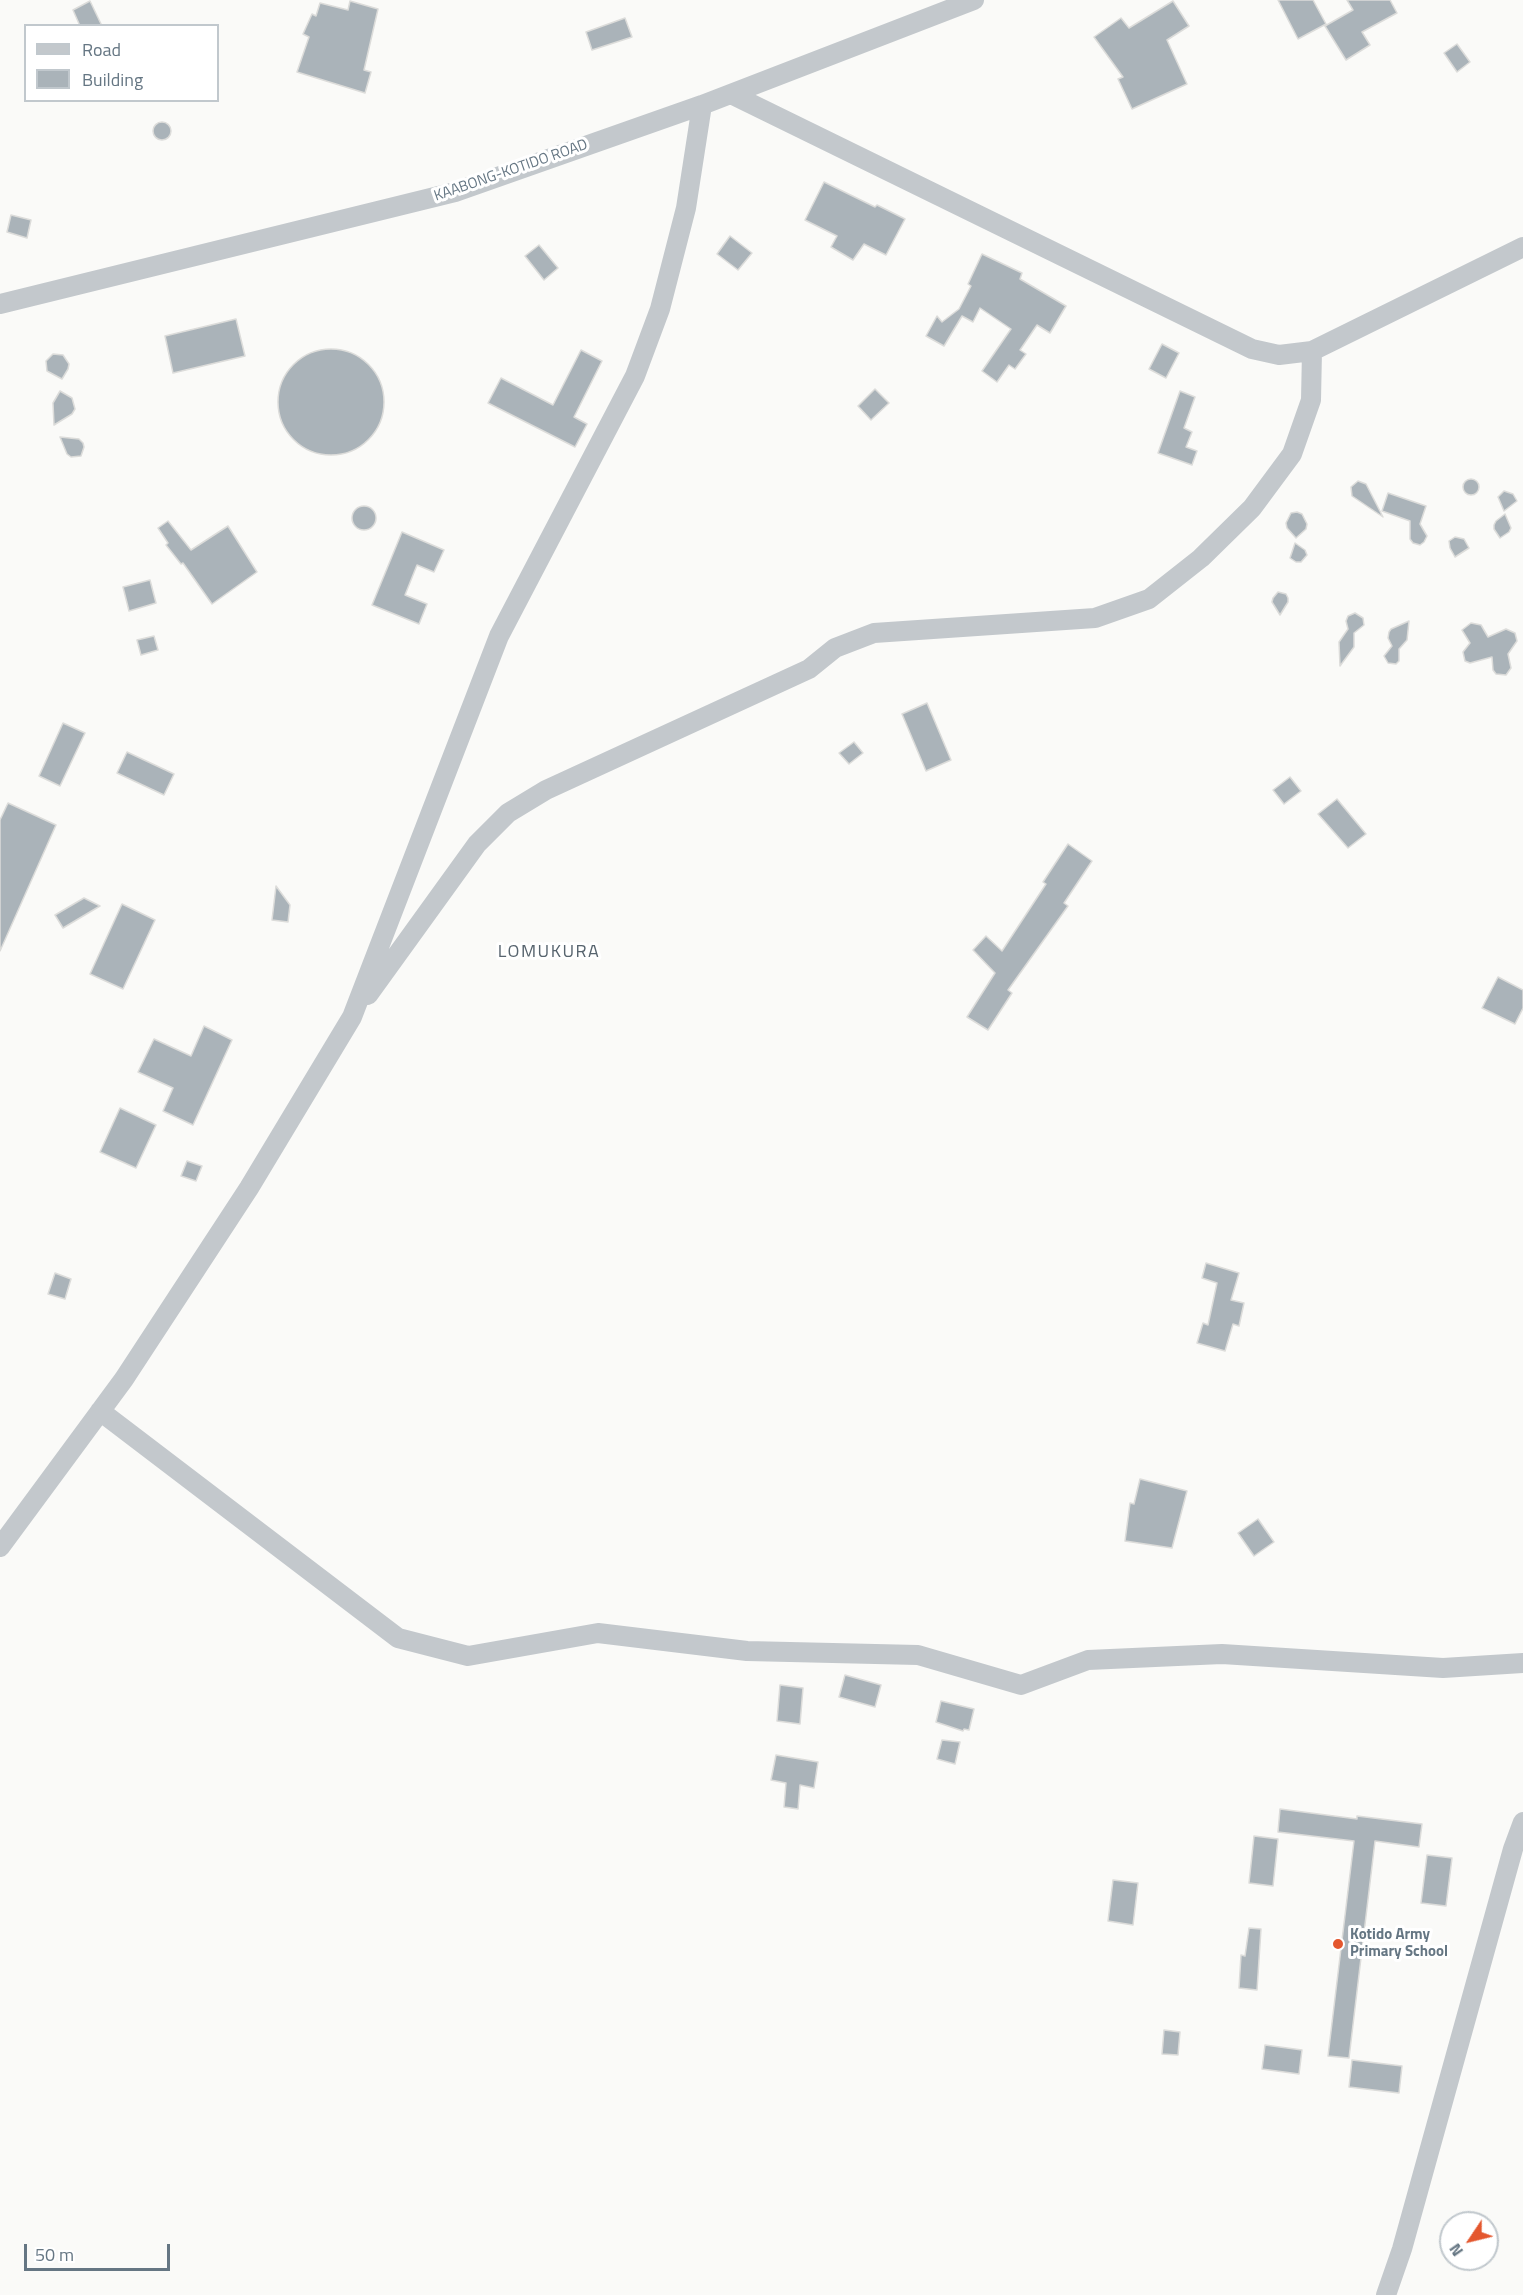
<!DOCTYPE html>
<html>
<head>
<meta charset="utf-8">
<style>
	body { margin:0 }
	#map { position:relative; width:1523px; height:2295px; overflow:hidden; background:#fafaf8; font-family:"Titillium Web",sans-serif }
	canvas { display:block }
	.legend { position:absolute; left:24px; top:24px; width:195px; height:78px; box-sizing:border-box; background:#fff; border:2px solid #c1c8cd; margin:0; padding:8px 10px; list-style:none; font-size:18px; color:#657683 }
	.legend li { display:flex; align-items:center; gap:12px; height:30px }
	.legend b { width:30px; border:2px solid #c1c8cd }
	.north { position:absolute; left:1439px; top:2211px; width:60px; height:60px; box-sizing:border-box; background:#fff; border:2px solid #c1c8cd; border-radius:50%; rotate:235deg; font-size:16px; font-weight:700; line-height:24px; text-align:center; color:#657683 }
	.north::after { content:''; display:block; margin:auto; width:21px; height:27px; background:#e4572e; clip-path:polygon(50% 0,100% 100%,50% 72%,0 100%) }
	.scale { position:absolute; left:24px; top:2244px; width:146px; height:27px; box-sizing:border-box; border:3px solid #657683; border-top:0; padding-left:8px; font-size:18px; line-height:21px; white-space:nowrap; color:#657683; -webkit-text-stroke:4px #fff; paint-order:stroke }
</style>
</head>
<body>
<div id="map">
<canvas width="1523" height="2295"></canvas>
<ul class="legend">
<li><b style="height:8px;background:#c3c8cc"></b>Road</li>
<li><b style="height:16px;background:#aab3b9"></b>Building</li>
</ul>
<div class="north">N</div>
<div class="scale">50 m</div>
</div>
<script>
const g = document.querySelector('canvas').getContext('2d');
g.lineJoin = 'round';
function fill(path, color) { g.fillStyle = color; g.fill(path, 'evenodd'); }
function trace(path, color, width, dash) { g.strokeStyle = color; g.lineWidth = width; g.lineCap = dash ? 'butt' : 'round'; g.setLineDash(dash || []); g.stroke(path); }
function write(font, color, halo, rows, align = 'center') {
  g.font = font + ' "Titillium Web",sans-serif'; g.lineWidth = 6; g.setLineDash([]); g.textBaseline = 'middle'; g.strokeStyle = halo; g.fillStyle = color; for (const [text, x, y, turn = 0] of rows) {
    g.save(); g.translate(x, y); g.rotate((+turn || 0) * Math.PI / 180); g.textAlign = isNaN(turn) ? turn : align; if (halo) g.strokeText(text, 0, 0); g.fillText(text, 0, 0); g.restore();
  }
}
const building = new Path2D(`
	M 1278,0 L 1313,0 L 1326,24 L 1298,39 Z
	M 1347,0 L 1390,0 L 1397,13 L 1362,32 L 1370,45 L 1346,60 L 1325,26 L 1353,10 Z
	M 90,1 L 102,26 L 80,26 L 73,10 Z
	M 350,1 L 378,9 L 364,70 L 371,72 L 365,93 L 297,72 L 309,37 L 303,34 L 312,14 L 316,16 L 320,3 L 348,10 Z
	M 1173,1 L 1189,26 L 1167,40 L 1187,84 L 1132,109 L 1118,79 L 1123,77 L 1094,37 L 1121,18 L 1129,28 Z
	M 625,18 L 632,37 L 592,50 L 586,32 Z
	M 1457,44 L 1470,62 L 1457,72 L 1444,53 Z
	M153 131a9 9 0 1 1 18 0a9 9 0 1 1-18 0Z
	M 824,182 L 875,207 L 877,205 L 905,219 L 886,255 L 864,244 L 853,260 L 831,247 L 837,236 L 805,220 Z
	M 11,215 L 31,220 L 27,238 L 7,232 Z
	M 730,236 L 752,253 L 738,270 L 717,254 Z
	M 539,245 L 558,268 L 544,280 L 525,256 Z
	M 982,254 L 1022,273 L 1020,279 L 1066,306 L 1050,333 L 1037,325 L 1020,350 L 1026,354 L 1015,369 L 1009,365 L 997,382 L 982,371 L 1011,329 L 980,308 L 973,322 L 962,316 L 944,346 L 926,336 L 937,316 L 942,322 L 959,309 L 971,286 L 968,284 Z
	M 236,319 L 245,356 L 173,373 L 165,336 Z
	M 1162,344 L 1179,353 L 1166,378 L 1149,369 Z
	M278 402a53 53 0 1 1 106 0a53 53 0 1 1-106 0Z
	M 581,350 L 602,361 L 574,417 L 587,424 L 575,447 L 488,403 L 501,378 L 553,405 Z
	M 53,354 L 63,355 L 69,364 L 68,369 L 62,379 L 47,371 L 46,361 Z
	M 875,389 L 889,403 L 871,420 L 858,406 Z
	M 60,391 L 72,398 L 75,409 L 72,414 L 54,425 L 53,403 Z
	M 1180,391 L 1195,397 L 1184,428 L 1192,432 L 1186,447 L 1197,451 L 1192,465 L 1158,453 Z
	M 60,437 L 79,439 L 83,443 L 84,447 L 81,456 L 71,457 L 67,454 Z
	M1463 487a8 8 0 1 1 16 0a8 8 0 1 1-16 0Z
	M 1358,481 L 1366,484 L 1383,517 L 1352,496 L 1351,487 Z
	M 1504,491 L 1513,494 L 1517,501 L 1504,511 L 1498,497 Z
	M 1388,493 L 1426,506 L 1420,524 L 1427,536 L 1424,542 L 1420,545 L 1413,543 L 1410,539 L 1410,521 L 1382,511 Z
	M352 518a12 12 0 1 1 24 0a12 12 0 1 1-24 0Z
	M 1297,512 L 1302,514 L 1307,524 L 1306,529 L 1296,538 L 1287,528 L 1286,523 L 1291,513 Z
	M 1505,514 L 1511,528 L 1509,532 L 1500,538 L 1494,529 L 1494,525 L 1496,521 Z
	M 168,521 L 191,550 L 228,526 L 257,572 L 212,604 L 183,563 L 181,564 L 166,545 L 168,543 L 158,528 Z
	M 402,532 L 444,550 L 434,572 L 417,565 L 405,595 L 427,604 L 419,624 L 372,605 Z
	M 1455,537 L 1464,539 L 1469,548 L 1455,557 L 1450,548 L 1449,541 Z
	M 1295,543 L 1305,550 L 1307,555 L 1301,562 L 1296,562 L 1290,558 Z
	M 150,580 L 156,603 L 129,611 L 123,587 Z
	M 1278,592 L 1286,594 L 1288,598 L 1288,602 L 1280,615 L 1272,602 L 1273,598 Z
	M 1355,613 L 1363,618 L 1364,625 L 1354,633 L 1354,647 L 1340,666 L 1339,642 L 1348,629 L 1346,621 L 1348,616 Z
	M 1409,621 L 1407,640 L 1399,649 L 1399,661 L 1396,664 L 1388,663 L 1384,656 L 1392,646 L 1388,638 L 1389,632 L 1391,629 Z
	M 1471,623 L 1481,625 L 1488,637 L 1506,629 L 1515,633 L 1517,641 L 1508,654 L 1511,668 L 1506,675 L 1496,674 L 1493,670 L 1492,657 L 1470,663 L 1465,661 L 1463,652 L 1470,643 L 1462,630 Z
	M 154,636 L 158,650 L 141,655 L 137,640 Z
	M 927,703 L 951,760 L 926,771 L 902,714 Z
	M 63,723 L 85,733 L 60,786 L 39,776 Z
	M 854,742 L 863,753 L 849,764 L 839,753 Z
	M 127,752 L 174,774 L 164,795 L 117,773 Z
	M 1290,777 L 1301,791 L 1284,804 L 1273,790 Z
	M 1337,799 L 1366,834 L 1348,848 L 1318,814 Z
	M 8,803 L 56,825 L 0,951 L 0,820 Z
	M 1068,844 L 1092,861 L 1064,903 L 1068,906 L 1008,990 L 1012,993 L 988,1030 L 967,1017 L 995,973 L 973,950 L 986,936 L 1002,951 L 1046,884 L 1043,882 Z
	M 276,886 L 290,905 L 288,922 L 272,920 Z
	M 84,898 L 100,906 L 63,928 L 55,915 Z
	M 122,904 L 155,920 L 123,989 L 90,974 Z
	M 1498,977 L 1523,990 L 1523,1008 L 1515,1024 L 1482,1008 Z
	M 204,1026 L 232,1040 L 193,1125 L 163,1111 L 173,1088 L 138,1072 L 154,1039 L 191,1056 Z
	M 120,1108 L 156,1125 L 136,1168 L 100,1152 Z
	M 187,1161 L 202,1166 L 196,1181 L 181,1176 Z
	M 1206,1263 L 1239,1273 L 1231,1300 L 1244,1303 L 1239,1326 L 1233,1324 L 1225,1351 L 1197,1343 L 1203,1323 L 1208,1325 L 1217,1283 L 1202,1278 Z
	M 55,1273 L 71,1279 L 65,1299 L 48,1294 Z
	M 1140,1479 L 1187,1491 L 1172,1548 L 1125,1541 L 1130,1503 L 1134,1504 Z
	M 1258,1519 L 1274,1542 L 1254,1556 L 1238,1533 Z
	M 845,1675 L 881,1685 L 875,1707 L 839,1697 Z
	M 780,1685 L 803,1688 L 800,1724 L 777,1721 Z
	M 941,1701 L 974,1709 L 969,1730 L 964,1729 L 963,1731 L 936,1722 Z
	M 942,1740 L 960,1742 L 955,1764 L 937,1759 Z
	M 776,1755 L 818,1762 L 814,1788 L 800,1785 L 798,1809 L 784,1807 L 786,1783 L 771,1780 Z
	M 1280,1809 L 1357,1819 L 1357,1816 L 1422,1824 L 1419,1847 L 1375,1841 L 1349,2058 L 1328,2056 L 1354,1841 L 1278,1832 Z
	M 1254,1836 L 1278,1839 L 1273,1886 L 1249,1883 Z
	M 1427,1855 L 1452,1858 L 1446,1906 L 1421,1903 Z
	M 1113,1880 L 1138,1883 L 1133,1925 L 1108,1921 Z
	M 1249,1928 L 1261,1929 L 1257,1990 L 1239,1988 L 1241,1955 L 1245,1956 Z
	M 1164,2030 L 1180,2032 L 1178,2055 L 1162,2054 Z
	M 1265,2045 L 1302,2050 L 1299,2074 L 1262,2069 Z
	M 1352,2060 L 1402,2066 L 1399,2093 L 1349,2087 Z`);
fill(building, '#aab3b9');
trace(building, '#dcdcda', 1.5);
trace(new Path2D(`
	M 731,94 L 1252,349 L 1279,355 L 1312,351 L 1523,247
	M 0,304 L 455,192 L 702,105 L 974,0
	M 368,995 L 477,844 L 508,813 L 546,790 L 809,669 L 835,648 L 874,633 L 1095,618 L 1149,599 L 1201,558 L 1252,508 L 1292,454 L 1311,400 L 1312,351
	M 100,1411 L 398,1638 L 468,1656 L 598,1633 L 747,1651 L 918,1655 L 1021,1685 L 1088,1660 L 1222,1654 L 1443,1668 L 1523,1663
	M 0,1547 L 124,1379 L 249,1188 L 352,1017 L 499,636 L 635,376 L 660,309 L 686,208 L 702,105
	M 1386,2295 L 1402,2249 L 1513,1849 L 1523,1822`), '#c3c8cc', 20);
for (const [x, y, r, color] of [
	[1338,1944,6,"#e4572e"]
]) { const dot = new Path2D(); dot.arc(x, y, r, 0, 2 * Math.PI); g.fillStyle = color; g.fill(dot); trace(dot, '#fff', 2); }
write('15px', '#657683', '#fff', [
	["KAABONG-KOTIDO ROAD",511,171,-19]
]);
write('bold 15px', '#657683', '#fff', [
	["Kotido Army",1350,1935],
	["Primary School",1350,1952]
], 'left');
g.letterSpacing = '1.5px';
write('18px', '#57646e', '#fff', [
	["LOMUKURA",549,953]
]);
g.letterSpacing = '0px';
</script>
</body>
</html>
